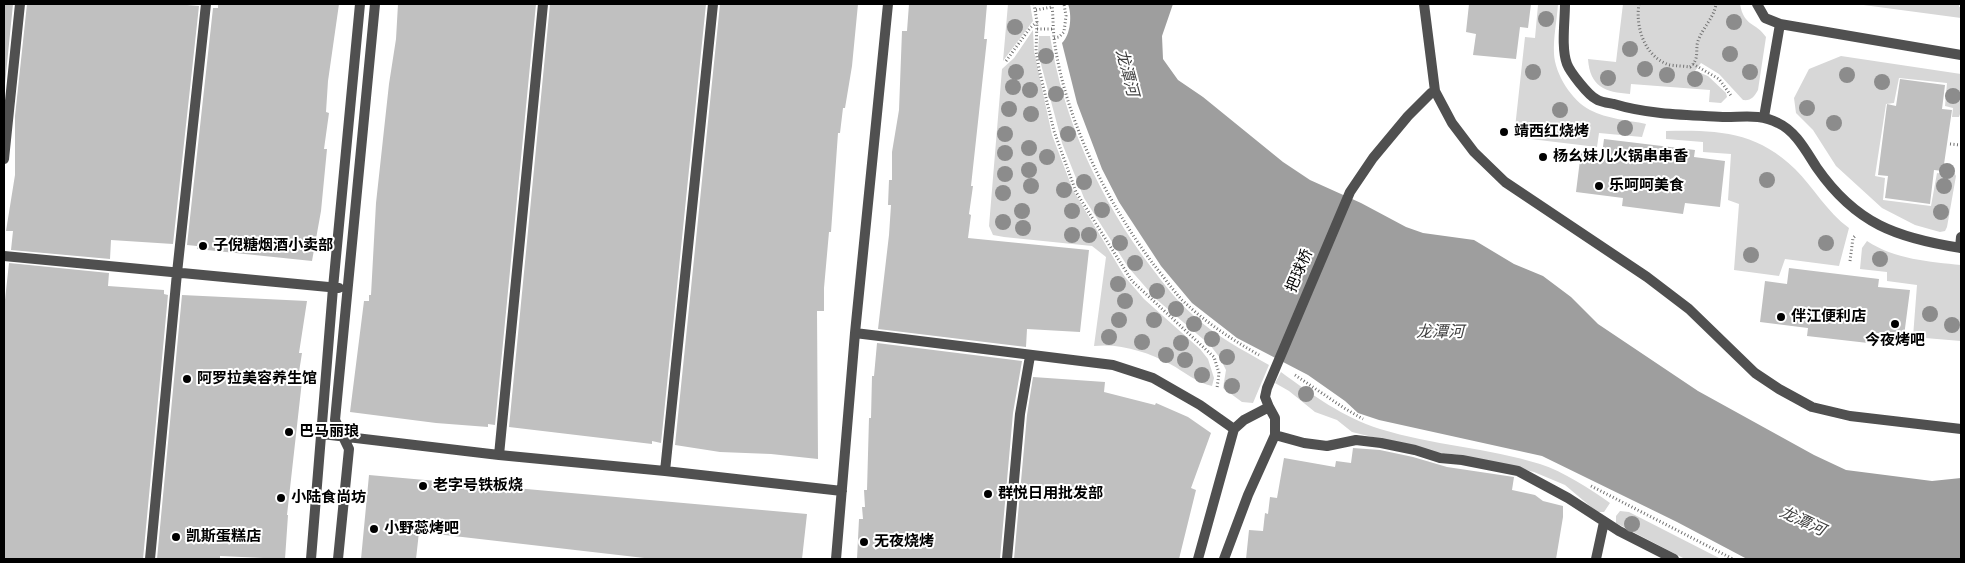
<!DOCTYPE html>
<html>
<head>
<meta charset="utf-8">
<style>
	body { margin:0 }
	#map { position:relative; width:1965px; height:563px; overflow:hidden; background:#fff; font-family:Poppins,sans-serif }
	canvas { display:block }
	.frame { position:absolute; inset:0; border:5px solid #000; pointer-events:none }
</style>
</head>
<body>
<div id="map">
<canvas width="1965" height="563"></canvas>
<div class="frame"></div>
</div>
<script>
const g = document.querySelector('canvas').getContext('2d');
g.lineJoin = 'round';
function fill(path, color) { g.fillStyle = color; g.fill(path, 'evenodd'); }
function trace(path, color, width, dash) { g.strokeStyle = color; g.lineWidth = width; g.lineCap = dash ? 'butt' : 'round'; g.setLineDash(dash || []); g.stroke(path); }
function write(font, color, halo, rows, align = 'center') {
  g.font = font + ' Poppins,"Noto Sans SC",sans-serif'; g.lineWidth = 4; g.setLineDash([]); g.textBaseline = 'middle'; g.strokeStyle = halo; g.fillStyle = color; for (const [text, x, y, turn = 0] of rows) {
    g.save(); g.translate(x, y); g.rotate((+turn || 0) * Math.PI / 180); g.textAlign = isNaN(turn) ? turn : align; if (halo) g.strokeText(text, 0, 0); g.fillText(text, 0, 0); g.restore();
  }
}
fill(new Path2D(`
	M 1008,4 L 1030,4 L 1033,21 L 1003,61 Z
	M 1558,4 C 1557,20 1553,38 1554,54 C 1555,74 1572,101 1590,110 C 1607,119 1628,120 1646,124 L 1642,137 L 1599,133 L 1597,147 L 1514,137 L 1525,37 L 1535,38 L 1538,5 Z
	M 1623,4 L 1740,4 C 1744,27 1756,22 1766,37 L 1758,90 C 1754,97 1751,101 1743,100 L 1719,74 L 1701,63 L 1695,71 L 1708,76 L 1726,93 L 1727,97 L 1721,103 L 1709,102 L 1710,90 L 1631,84 L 1630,94 C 1605,92 1590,87 1588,59 L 1616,62 Z
	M 1856,4 L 1959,4 L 1959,7 L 1961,7 L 1961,18 Z
	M 1033,30 L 1034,51 L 1052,135 L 1073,190 L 1125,277 L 1144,299 L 1200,349 L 1208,359 L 1214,378 L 1212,386 C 1197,383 1185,372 1170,364 C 1148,352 1120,343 1094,346 L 1106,257 L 1092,246 L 1004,237 L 993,235 L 989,226 L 1002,69 L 1014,58 Z
	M 1039,36 L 1050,36 C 1063,119 1100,200 1151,267 C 1164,284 1177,301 1193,315 C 1215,336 1243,350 1269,365 L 1253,403 L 1242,402 L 1223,388 L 1226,370 L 1220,358 L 1210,345 L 1156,299 L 1128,267 L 1084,198 L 1062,143 L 1056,120 L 1042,68 L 1038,52 Z
	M 1841,56 L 1961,74 L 1960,114 L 1959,117 L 1952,117 L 1953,108 L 1945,106 L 1947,83 L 1899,78 L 1894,103 L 1886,104 L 1875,176 L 1885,178 L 1883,200 L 1931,206 L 1937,173 L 1943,174 L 1945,165 L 1951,167 L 1956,176 L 1947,227 L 1945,231 L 1940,232 L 1915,225 L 1882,208 L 1836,166 L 1813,130 L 1796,113 L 1794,98 L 1809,69 Z
	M 1666,131 C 1717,130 1756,131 1795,169 C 1814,188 1827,212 1849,228 L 1839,266 L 1785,259 L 1779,276 L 1734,270 L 1739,204 L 1728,200 L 1731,154 L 1703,152 L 1703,142 L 1666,139 Z
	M 1867,241 C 1894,259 1930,262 1961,265 L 1961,341 L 1913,337 L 1917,285 L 1887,281 L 1887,272 L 1860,269 L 1862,248 Z
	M 1281,372 C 1311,394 1344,418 1380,429 C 1432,445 1488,448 1540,464 C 1564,472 1589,488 1610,503 L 1604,512 L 1597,512 L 1565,485 L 1534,472 L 1461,455 L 1433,452 L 1352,432 L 1337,420 L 1315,412 L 1289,391 L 1275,383 Z
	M 1620,511 L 1629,512 L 1721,559 L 1685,559 L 1616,523 L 1616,516 Z`), '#d7d7d7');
fill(new Path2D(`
	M 1068,4 L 1173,4 L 1162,36 L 1163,59 L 1178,80 L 1203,97 L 1283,162 L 1310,180 L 1361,203 L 1406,227 L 1423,233 L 1474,240 L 1514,264 L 1543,276 L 1571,297 L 1598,324 L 1698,391 L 1814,455 L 1846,470 L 1932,481 L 1961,478 L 1961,559 L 1747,559 L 1677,522 L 1542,456 L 1379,420 L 1358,413 L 1345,401 L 1308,375 L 1237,338 L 1192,303 L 1161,266 L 1119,202 L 1102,169 L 1077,103 L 1062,43 C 1071,34 1072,15 1068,4 Z`), '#9e9e9e');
fill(new Path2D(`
	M 4,4 L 13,4 L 4,94 Z
	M 27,4 L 175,4 L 199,6 L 173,244 L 111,240 L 110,259 L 11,250 L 13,231 L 6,231 L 15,175 L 15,116 Z
	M 218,4 L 339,4 L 328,81 L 326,112 L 329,113 L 324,149 L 327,149 L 321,211 L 312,261 L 197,249 L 197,246 L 187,245 L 213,8 L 218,8 Z
	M 398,4 L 536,4 L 495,425 L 488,424 L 488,427 L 436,423 L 350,412 L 364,301 L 369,301 L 369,295 L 371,295 L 376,203 L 389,84 L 396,39 Z
	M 550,4 L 706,4 L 661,443 L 652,441 L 652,444 L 509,427 Z
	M 720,4 L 858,4 L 852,66 L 845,108 L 843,108 L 840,133 L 838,133 L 831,232 L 829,232 L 824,288 L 824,311 L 817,311 L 818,459 L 771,454 L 720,452 L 675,445 Z
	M 909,4 L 987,4 L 984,39 L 987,39 L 971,186 L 973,186 L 969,214 L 971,215 L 968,238 L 1089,250 L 1080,332 L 1027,329 L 1026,347 L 878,329 L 889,235 L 891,205 L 888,205 L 889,180 L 892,180 L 892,152 L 899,110 L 902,31 L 907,31 Z
	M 1469,4 L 1531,4 L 1528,28 L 1520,27 L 1516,59 L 1473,55 L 1476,34 L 1466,32 Z
	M 1900,79 L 1945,85 L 1942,109 L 1952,110 L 1943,171 L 1934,170 L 1930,204 L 1885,198 L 1888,176 L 1878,175 L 1887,104 L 1896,106 Z
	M 1604,139 L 1695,150 L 1694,157 L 1725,161 L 1720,207 L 1685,203 L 1683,214 L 1622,206 L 1623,198 L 1576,192 L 1581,152 L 1602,154 Z
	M 9,263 L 109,273 L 108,286 L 164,290 L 164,294 L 168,295 L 143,559 L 4,559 L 4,309 Z
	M 1789,268 L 1879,279 L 1878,287 L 1910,290 L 1904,336 L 1869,332 L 1868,343 L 1807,336 L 1808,328 L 1760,322 L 1765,281 L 1787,284 Z
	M 182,295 L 307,301 L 299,353 L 302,353 L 299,372 L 303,372 L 287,515 L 288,515 L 285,559 L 220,556 L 220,559 L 157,559 Z
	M 877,343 L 1022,361 L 1013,413 L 1000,559 L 857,559 L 859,519 L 863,519 L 862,507 L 865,507 L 864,490 L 867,490 L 869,418 L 871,418 L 872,376 L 874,376 Z
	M 1033,377 L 1105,382 L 1104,392 L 1155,405 L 1156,403 L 1188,417 L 1211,433 L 1191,488 L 1196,490 L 1179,559 L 1014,559 L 1027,415 Z
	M 1353,448 L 1380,450 L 1413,457 L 1447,467 L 1514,477 L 1512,490 L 1535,495 L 1543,501 L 1563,506 L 1563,517 L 1556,559 L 1246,559 L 1249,530 L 1263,531 L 1265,513 L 1268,514 L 1270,497 L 1277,498 L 1284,458 L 1335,467 L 1336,461 L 1351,463 Z
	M 369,475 L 807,514 L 802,559 L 653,559 L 419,532 L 416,559 L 361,559 Z`), '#c0c0c0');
trace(new Path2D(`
	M 1034,4 L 1037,22 L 1036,51 L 1039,69 L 1054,131 L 1076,192 L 1132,281 L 1214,357 L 1219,373 L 1217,388
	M 1052,4 C 1053,15 1053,27 1054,38 C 1064,117 1106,201 1154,265 C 1163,276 1172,289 1182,300 C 1205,322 1231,339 1259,355
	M 1639,4 C 1635,27 1645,58 1670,65 C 1677,66 1684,66 1690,67 C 1700,59 1695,50 1698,41 C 1703,27 1714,18 1716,4
	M 1036,10 L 1052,7
	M 1037,29 L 1054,29
	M 1054,38 L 1059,37 L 1064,32 L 1066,16 L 1064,4
	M 1006,61 L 1030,28 L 1037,22
	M 1693,64 L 1719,79 L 1732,97
	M 1950,144 L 1961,145
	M 1850,261 L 1853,238 L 1856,235
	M 1295,375 L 1344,408 L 1363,419
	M 1591,486 L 1733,559`), '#727272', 3, [1, 2.5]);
trace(new Path2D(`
	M 1565,4 C 1565,21 1561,48 1567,64 C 1570,72 1588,95 1596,99 C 1600,102 1608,103 1614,104 C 1650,115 1689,115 1726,117 C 1745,117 1761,114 1778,123 C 1796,131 1807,153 1817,168 C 1856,224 1897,238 1961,248
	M 1757,4 L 1765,18 L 1780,24 L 1961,55
	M 1764,117 L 1780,24
	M 1960,248 L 1961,237`), '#505050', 10);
trace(new Path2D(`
	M 1424,4 L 1435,91 L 1452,123 L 1474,152 L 1505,182 L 1647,277 L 1689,309 L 1755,373 L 1779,389 L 1812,407 L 1850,416 L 1961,429
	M 4,159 L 20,4
	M 4,256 L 339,288
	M 855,333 L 1113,365 L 1153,378 L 1200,405 L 1234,429
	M 1269,407 L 1265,397 L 1267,388 L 1350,192 L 1373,158 L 1408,116 L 1431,93 L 1435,91
	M 322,434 L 499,455 L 665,471 L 842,491
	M 1275,435 L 1304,443 L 1327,446 L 1356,440 L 1381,443 L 1415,450 L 1440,458 L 1462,460 L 1518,471 L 1568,498 L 1619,531 L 1674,559
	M 499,455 L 543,4
	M 665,471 L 713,4
	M 150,559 L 177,273 L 206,4
	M 311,559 L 333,288 L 360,4
	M 338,559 L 349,449 L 335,420 L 375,4
	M 836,559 L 855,333 L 888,4
	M 1007,559 L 1020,414 L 1030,356
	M 1198,559 L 1234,429 L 1244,420 L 1269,407 L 1275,418 L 1275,435 L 1248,495 L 1224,559
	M 1596,559 L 1604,522`), '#505050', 10);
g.fillStyle = '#8c8c8c';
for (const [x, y] of [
	[1546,19],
	[1734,22],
	[1015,27],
	[1630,49],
	[1730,54],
	[1046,56],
	[1645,69],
	[1016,72],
	[1533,72],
	[1750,72],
	[1667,75],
	[1847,75],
	[1608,78],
	[1695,79],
	[1882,82],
	[1013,87],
	[1030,90],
	[1056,94],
	[1953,96],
	[1807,108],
	[1009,109],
	[1560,110],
	[1031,114],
	[1834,123],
	[1625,128],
	[1005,134],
	[1068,134],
	[1029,148],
	[1005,153],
	[1047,157],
	[1029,170],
	[1947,171],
	[1005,174],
	[1767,180],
	[1084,182],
	[1031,186],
	[1944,186],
	[1064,190],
	[1003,193],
	[1102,210],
	[1022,211],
	[1072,211],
	[1941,212],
	[1003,222],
	[1023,228],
	[1072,235],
	[1089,235],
	[1120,243],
	[1826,243],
	[1751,255],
	[1880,259],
	[1135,263],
	[1118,284],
	[1157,291],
	[1125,301],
	[1176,309],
	[1930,314],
	[1119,320],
	[1154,320],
	[1194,324],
	[1952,325],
	[1109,337],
	[1212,339],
	[1142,342],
	[1181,343],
	[1166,355],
	[1227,357],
	[1185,360],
	[1202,375],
	[1232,386],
	[1306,394],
	[1632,524]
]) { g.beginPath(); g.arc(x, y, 8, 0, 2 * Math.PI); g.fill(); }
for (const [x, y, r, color] of [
	[1504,132,5,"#000"],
	[1543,157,5,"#000"],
	[1599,186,5,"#000"],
	[203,246,5,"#000"],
	[1781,317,5,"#000"],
	[1895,324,5,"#000"],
	[187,379,5,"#000"],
	[289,432,5,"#000"],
	[423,486,5,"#000"],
	[988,494,5,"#000"],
	[281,498,5,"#000"],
	[374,529,5,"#000"],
	[176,537,5,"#000"],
	[864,542,5,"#000"]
]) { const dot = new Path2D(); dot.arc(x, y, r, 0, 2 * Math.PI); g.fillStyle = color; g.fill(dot); trace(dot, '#fff', 2); }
write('bold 15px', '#000', '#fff', [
	["靖西红烧烤",1514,132],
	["杨幺妹儿火锅串串香",1553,157],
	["乐呵呵美食",1609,186],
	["子倪糖烟酒小卖部",213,246],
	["伴江便利店",1791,317],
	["今夜烤吧",1895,341,"center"],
	["阿罗拉美容养生馆",197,379],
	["巴马丽琅",299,432],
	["老字号铁板烧",433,486],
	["群悦日用批发部",998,494],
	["小陆食尚坊",291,498],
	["小野蕊烤吧",384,529],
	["凯斯蛋糕店",186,537],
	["无夜烧烤",874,542]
], 'left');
write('15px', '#000', '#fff', [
	["把球桥",1300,271,-67]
]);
write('italic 16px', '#3f3f3f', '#fff', [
	["龙潭河",1126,73,75],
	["龙潭河",1440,333],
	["龙潭河",1802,522,25]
]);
</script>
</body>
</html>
